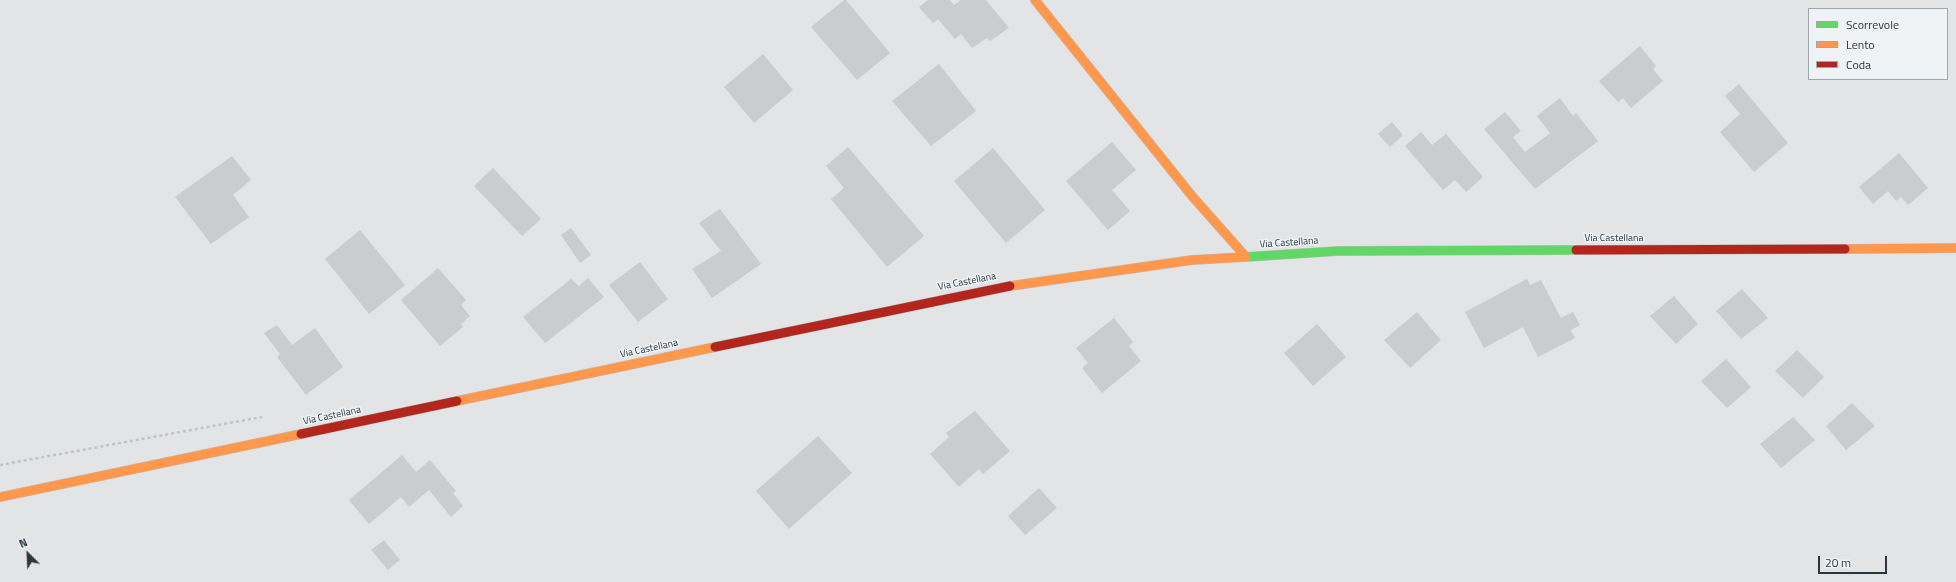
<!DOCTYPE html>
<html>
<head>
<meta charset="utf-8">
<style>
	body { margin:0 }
	#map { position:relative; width:1956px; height:582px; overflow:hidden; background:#e2e4e6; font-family:"Titillium Web",sans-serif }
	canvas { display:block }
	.legend { position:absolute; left:1808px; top:8px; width:140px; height:72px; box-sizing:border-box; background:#eff3f5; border:1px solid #a0a7ac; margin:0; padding:5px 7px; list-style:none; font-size:12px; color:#2a363e }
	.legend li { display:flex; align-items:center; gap:8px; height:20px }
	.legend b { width:20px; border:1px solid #a0a7ac }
	.north { position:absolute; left:8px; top:534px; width:40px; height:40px; -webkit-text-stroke:3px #eff3f5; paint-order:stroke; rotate:336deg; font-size:11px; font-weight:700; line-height:16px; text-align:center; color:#2a363e }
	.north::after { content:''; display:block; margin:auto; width:14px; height:18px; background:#2a363e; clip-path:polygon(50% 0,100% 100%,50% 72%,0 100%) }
	.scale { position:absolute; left:1818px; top:556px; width:69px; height:18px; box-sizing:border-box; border:2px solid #2a363e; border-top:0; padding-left:5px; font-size:12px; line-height:14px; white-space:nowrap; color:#2a363e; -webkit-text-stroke:3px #eff3f5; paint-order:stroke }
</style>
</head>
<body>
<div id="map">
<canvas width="1956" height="582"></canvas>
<ul class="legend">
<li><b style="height:5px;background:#63d668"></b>Scorrevole</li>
<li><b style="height:5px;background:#ff974d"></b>Lento</li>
<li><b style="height:5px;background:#b3261e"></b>Coda</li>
</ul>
<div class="north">N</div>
<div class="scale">20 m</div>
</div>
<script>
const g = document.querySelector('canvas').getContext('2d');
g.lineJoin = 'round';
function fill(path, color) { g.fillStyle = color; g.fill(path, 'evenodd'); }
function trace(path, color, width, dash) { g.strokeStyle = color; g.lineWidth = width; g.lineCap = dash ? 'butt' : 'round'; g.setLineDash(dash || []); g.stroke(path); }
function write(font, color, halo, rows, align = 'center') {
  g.font = font + ' "Titillium Web",sans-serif'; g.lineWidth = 3; g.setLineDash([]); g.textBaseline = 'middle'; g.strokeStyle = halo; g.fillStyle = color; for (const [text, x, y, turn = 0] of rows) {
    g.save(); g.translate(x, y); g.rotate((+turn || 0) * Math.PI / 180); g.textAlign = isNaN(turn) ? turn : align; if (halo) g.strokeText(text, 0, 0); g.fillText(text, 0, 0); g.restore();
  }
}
fill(new Path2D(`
	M 844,0 L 846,0 L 890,53 L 857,80 L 811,27 Z
	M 928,0 L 950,0 L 954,5 L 961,0 L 986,0 L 1009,28 L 990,41 L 987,38 L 972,48 L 961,34 L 955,39 L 938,19 L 933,23 L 919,7 Z
	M 1640,46 L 1656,66 L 1653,69 L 1663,81 L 1631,108 L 1623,98 L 1618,102 L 1599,81 Z
	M 763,54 L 793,90 L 754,123 L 724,87 Z
	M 939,64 L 976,111 L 931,146 L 892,101 Z
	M 1739,84 L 1788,143 L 1754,172 L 1720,132 L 1740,114 L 1725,96 Z
	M 1560,98 L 1573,116 L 1576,113 L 1598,141 L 1535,189 L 1484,129 L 1505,112 L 1521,131 L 1513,137 L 1525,152 L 1550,133 L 1537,116 Z
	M 1392,122 L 1403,135 L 1390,147 L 1378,134 Z
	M 1421,132 L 1432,145 L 1446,134 L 1483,177 L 1466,192 L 1455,180 L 1443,190 L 1405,146 Z
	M 1112,142 L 1136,170 L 1112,190 L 1130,211 L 1108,230 L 1066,181 Z
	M 848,147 L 924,236 L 887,267 L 831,199 L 844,188 L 826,166 Z
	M 993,148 L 1045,210 L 1006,243 L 954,181 Z
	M 1899,153 L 1928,188 L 1908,205 L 1901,197 L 1896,201 L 1888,191 L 1873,204 L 1859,187 Z
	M 232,156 L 251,180 L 233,195 L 249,217 L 211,244 L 175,197 Z
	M 493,168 L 541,219 L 522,236 L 474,186 Z
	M 720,209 L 761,264 L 712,298 L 692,269 L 721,251 L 699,223 Z
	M 571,228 L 591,255 L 580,263 L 561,235 Z
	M 360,230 L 405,285 L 369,314 L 325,259 Z
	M 640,262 L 668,299 L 638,322 L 609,285 Z
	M 438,268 L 466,300 L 461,305 L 470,316 L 461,324 L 463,327 L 440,346 L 401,300 Z
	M 588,278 L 604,297 L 545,343 L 523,317 L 571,279 L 579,286 Z
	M 1527,279 L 1530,285 L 1541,280 L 1561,318 L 1573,312 L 1580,325 L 1571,330 L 1575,338 L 1538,357 L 1523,327 L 1484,348 L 1465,312 Z
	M 1742,289 L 1768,318 L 1741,339 L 1716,311 Z
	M 1674,296 L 1698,324 L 1676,344 L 1650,316 Z
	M 1417,312 L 1441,340 L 1410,368 L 1384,340 Z
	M 1114,318 L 1133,342 L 1129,346 L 1141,361 L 1102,393 L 1082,368 L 1088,363 L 1076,348 Z
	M 1317,324 L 1346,357 L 1313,386 L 1284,353 Z
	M 277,325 L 292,345 L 315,328 L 343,367 L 306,395 L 277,357 L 280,354 L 264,333 Z
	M 1797,350 L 1824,377 L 1803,398 L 1775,371 Z
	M 1726,359 L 1751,387 L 1727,408 L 1701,381 Z
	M 1852,403 L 1875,426 L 1846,450 L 1826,426 Z
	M 975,411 L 1010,451 L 983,474 L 979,469 L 959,487 L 930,454 L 949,437 L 946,433 Z
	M 1793,417 L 1815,440 L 1781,468 L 1760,444 Z
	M 818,436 L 852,473 L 789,529 L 756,491 Z
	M 402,455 L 416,472 L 430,460 L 456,491 L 453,493 L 463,506 L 451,517 L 429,490 L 409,507 L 401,497 L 369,524 L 349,500 Z
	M 1039,488 L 1057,508 L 1025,535 L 1008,516 Z
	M 384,540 L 400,560 L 388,570 L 371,550 Z`), '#caccce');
const fast = new Path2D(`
	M 1245,257 L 1338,251 L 1576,250`);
const slow = new Path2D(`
	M 1035,0 L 1192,196 L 1246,257
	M 1845,249 L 1956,248
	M 1010,286 L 1192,260 L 1245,257
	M 457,401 L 715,347
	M 0,497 L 301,434`);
const jam = new Path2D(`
	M 1576,250 L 1845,249
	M 715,347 L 1010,286
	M 301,434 L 457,401`);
trace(fast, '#c0c2c4', 10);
trace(slow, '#c0c2c4', 10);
trace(jam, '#c0c2c4', 10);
trace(new Path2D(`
	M 0,465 L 262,417`), '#c0c4c5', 2.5, [3, 3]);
trace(fast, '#63d668', 9);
trace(slow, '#ff974d', 9);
trace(jam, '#b3261e', 9);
write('10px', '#2a363e', '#eff3f5', [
	["Via Castellana",1614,239],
	["Via Castellana",1289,243,-4],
	["Via Castellana",967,282,-11],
	["Via Castellana",649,349,-12],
	["Via Castellana",332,416,-12]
]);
</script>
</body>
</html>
